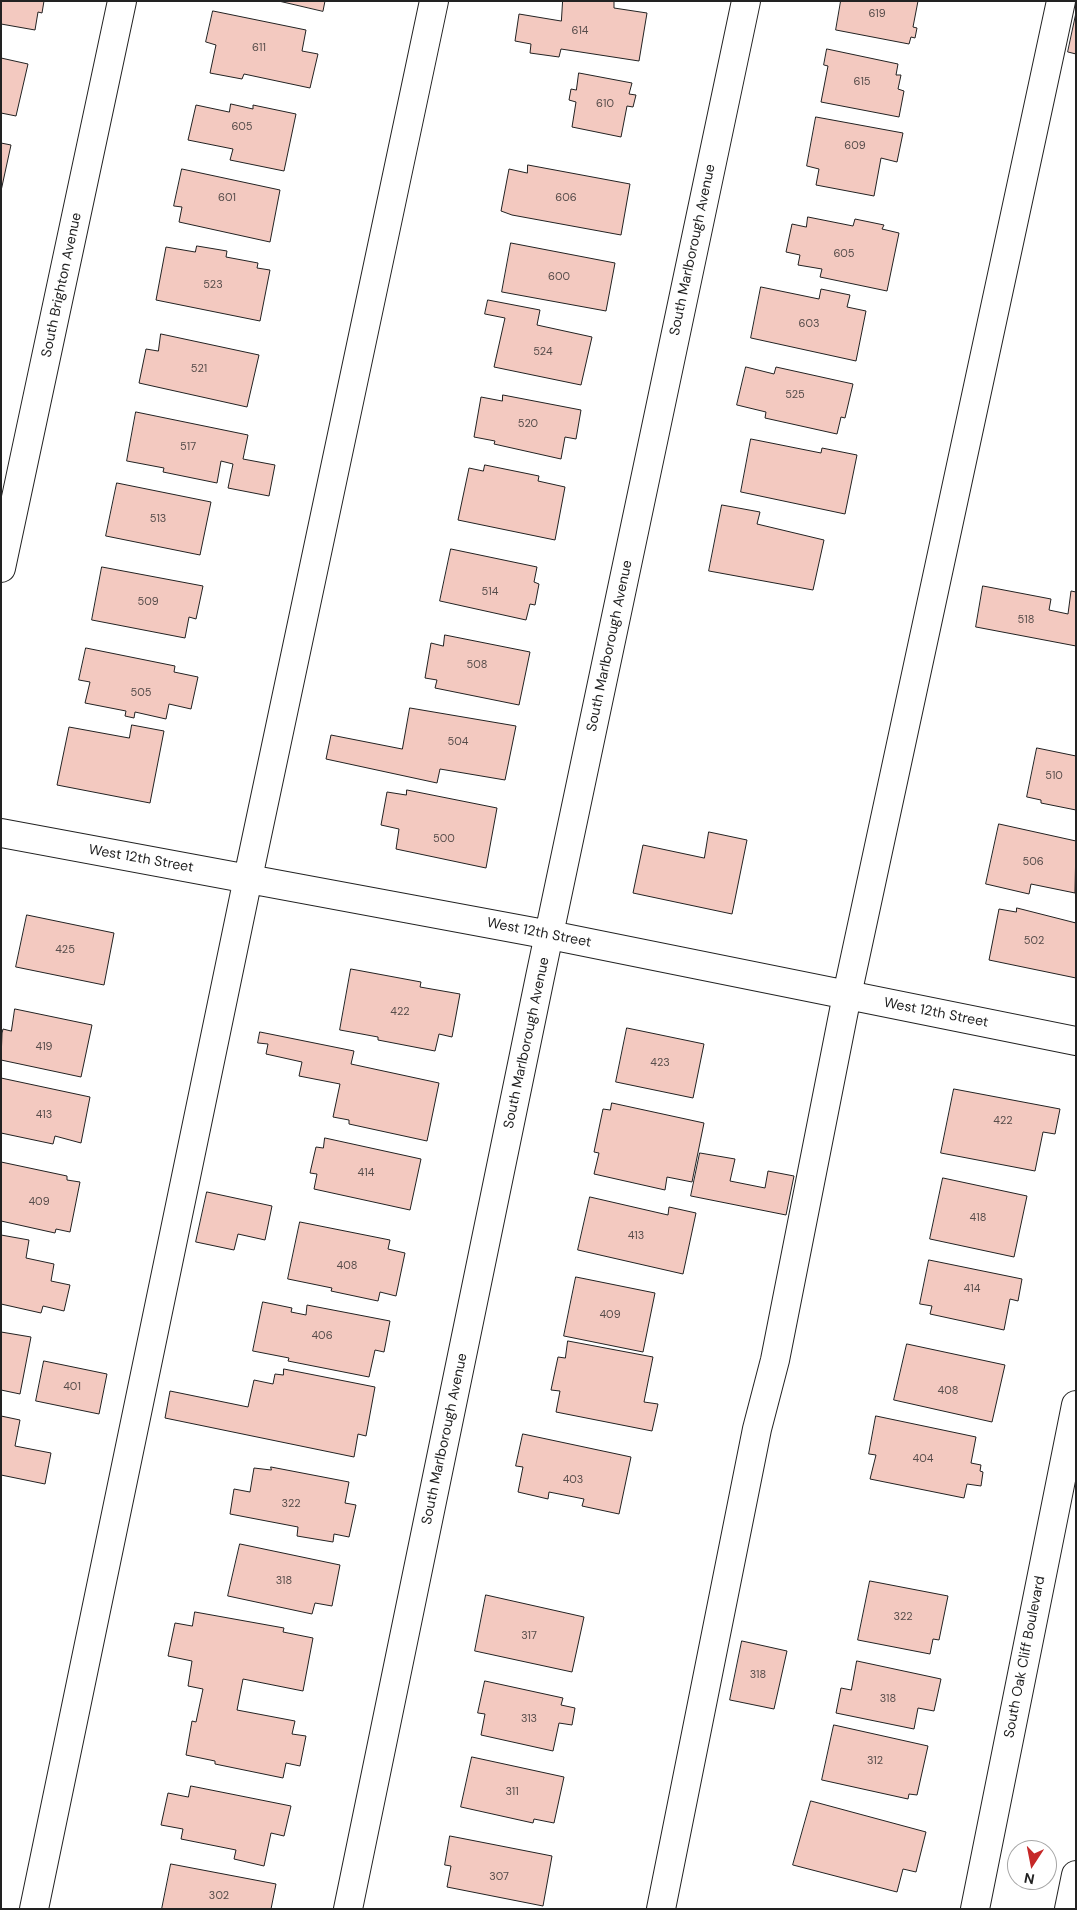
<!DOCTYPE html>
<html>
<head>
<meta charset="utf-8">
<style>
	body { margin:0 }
	#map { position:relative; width:1077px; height:1910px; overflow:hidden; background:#fff; font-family:"DM Sans",sans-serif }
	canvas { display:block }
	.frame { position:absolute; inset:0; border:2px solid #222; pointer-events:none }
	.north { position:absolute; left:1007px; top:1840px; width:50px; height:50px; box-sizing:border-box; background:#fff; border:1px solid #a7a7a7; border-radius:50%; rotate:191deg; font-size:14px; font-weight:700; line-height:20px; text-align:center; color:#222 }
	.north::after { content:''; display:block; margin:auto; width:18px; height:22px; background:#c62828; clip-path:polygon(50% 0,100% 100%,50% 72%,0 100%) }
</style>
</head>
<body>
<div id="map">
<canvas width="1077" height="1910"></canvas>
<div class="frame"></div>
<div class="north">N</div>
</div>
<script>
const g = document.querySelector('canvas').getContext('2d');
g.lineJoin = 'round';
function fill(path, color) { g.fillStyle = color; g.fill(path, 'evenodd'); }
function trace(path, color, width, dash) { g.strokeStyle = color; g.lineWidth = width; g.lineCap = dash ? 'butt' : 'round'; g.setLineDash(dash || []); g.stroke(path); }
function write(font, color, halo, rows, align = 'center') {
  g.font = font + ' "DM Sans",sans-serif'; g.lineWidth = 4; g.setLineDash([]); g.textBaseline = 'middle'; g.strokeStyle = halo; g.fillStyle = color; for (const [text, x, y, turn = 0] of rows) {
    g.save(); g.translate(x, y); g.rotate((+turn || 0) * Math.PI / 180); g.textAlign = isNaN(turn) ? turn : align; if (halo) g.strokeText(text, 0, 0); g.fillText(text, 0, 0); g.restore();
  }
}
const building = new Path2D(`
	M 1,1 L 44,1 L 42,13 L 38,12 L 35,30 L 1,24 Z
	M 279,1 L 325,1 L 323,11 Z
	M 563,1 L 614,1 L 614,8 L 647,13 L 639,61 L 561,49 L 559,57 L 530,53 L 531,44 L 515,41 L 519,14 L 561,21 Z
	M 841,1 L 918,1 L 913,27 L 917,28 L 915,38 L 911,37 L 909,44 L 836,30 Z
	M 213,11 L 306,30 L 302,51 L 318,54 L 310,88 L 244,74 L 242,79 L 210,73 L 216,45 L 206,42 Z
	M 1076,13 L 1076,54 L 1068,52 Z
	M 827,49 L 898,64 L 896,75 L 901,75 L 898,89 L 904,91 L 899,117 L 821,102 L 828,66 L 824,65 Z
	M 1,58 L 28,64 L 16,116 L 1,113 Z
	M 579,73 L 632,83 L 629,94 L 636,95 L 633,107 L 627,106 L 621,137 L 572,127 L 576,102 L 569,100 L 571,89 L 576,90 Z
	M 231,104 L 253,109 L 253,105 L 296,114 L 284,171 L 230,160 L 233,149 L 188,140 L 196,105 L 229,112 Z
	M 816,117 L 903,133 L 897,162 L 881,158 L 874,196 L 816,185 L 819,169 L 807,166 Z
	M 1,143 L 11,145 L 1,191 Z
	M 528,165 L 630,184 L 621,235 L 512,215 L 501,211 L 509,169 L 527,173 Z
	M 182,169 L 280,190 L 270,242 L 179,222 L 182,207 L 174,206 Z
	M 808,217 L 853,226 L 855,219 L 884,225 L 882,229 L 899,233 L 887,291 L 820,277 L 822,269 L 798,265 L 800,255 L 786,252 L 792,224 L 806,227 Z
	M 511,243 L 615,263 L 606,311 L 502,292 Z
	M 197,246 L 227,251 L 226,257 L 258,263 L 257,268 L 270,270 L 260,321 L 156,300 L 166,247 L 195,252 Z
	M 761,287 L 819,299 L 821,289 L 850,295 L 847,307 L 866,311 L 856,361 L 751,338 Z
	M 488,300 L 540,310 L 537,325 L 592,337 L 581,385 L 494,367 L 505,318 L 485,314 Z
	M 161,334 L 259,355 L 247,407 L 139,383 L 146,349 L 158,351 Z
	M 746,367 L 774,374 L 776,367 L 853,384 L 845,418 L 841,417 L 837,434 L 765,418 L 766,412 L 737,405 Z
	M 503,395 L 581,410 L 576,439 L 565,437 L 561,459 L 494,444 L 495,441 L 474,437 L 481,397 L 502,401 Z
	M 136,412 L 248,435 L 243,459 L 275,465 L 269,496 L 228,488 L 233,464 L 221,461 L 217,483 L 163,472 L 164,468 L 127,461 Z
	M 751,439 L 821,453 L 822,448 L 857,455 L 845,514 L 741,492 Z
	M 485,465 L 539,476 L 538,481 L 565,487 L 555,540 L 458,520 L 469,468 L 483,471 Z
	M 117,483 L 211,502 L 200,555 L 106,536 Z
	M 722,505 L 760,512 L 757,524 L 824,540 L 813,590 L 709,571 Z
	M 451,549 L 537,567 L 534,582 L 539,584 L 535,605 L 530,604 L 526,620 L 440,601 Z
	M 102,567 L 203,586 L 196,619 L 189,617 L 185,638 L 92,620 Z
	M 983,586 L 1051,599 L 1049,610 L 1068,614 L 1071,591 L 1076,592 L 1076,646 L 976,627 Z
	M 445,635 L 530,652 L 519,705 L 435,688 L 437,680 L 425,678 L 431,643 L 443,646 Z
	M 86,648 L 175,666 L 174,672 L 198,677 L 191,709 L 169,704 L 166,719 L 135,712 L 134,718 L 125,716 L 126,711 L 85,703 L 90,682 L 79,680 Z
	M 410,708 L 516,726 L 505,780 L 440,769 L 437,783 L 326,759 L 331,735 L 402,749 Z
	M 132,725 L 164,731 L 150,803 L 57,785 L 69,727 L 129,738 Z
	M 1037,748 L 1076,756 L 1076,810 L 1041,803 L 1041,800 L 1027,797 Z
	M 407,790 L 497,808 L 486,868 L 396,849 L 399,829 L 381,825 L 387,792 L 406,795 Z
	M 999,824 L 1076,841 L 1075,893 L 1031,884 L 1029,894 L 986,884 Z
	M 709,832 L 747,840 L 732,914 L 633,893 L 643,845 L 704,858 Z
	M 1017,908 L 1076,923 L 1076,978 L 989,960 L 999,909 L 1016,912 Z
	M 27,915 L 114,933 L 104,985 L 16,967 Z
	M 351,969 L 421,982 L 420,987 L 460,994 L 452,1037 L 439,1034 L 435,1051 L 378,1040 L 378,1037 L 340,1030 Z
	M 15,1009 L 92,1025 L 81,1077 L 1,1060 L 2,1033 L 3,1029 L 11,1031 Z
	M 627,1028 L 704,1044 L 693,1098 L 616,1082 Z
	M 260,1032 L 354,1051 L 351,1064 L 439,1083 L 427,1141 L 349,1124 L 349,1120 L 333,1117 L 340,1084 L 299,1076 L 302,1062 L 266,1054 L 268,1044 L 258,1043 Z
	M 1,1078 L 90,1097 L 81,1143 L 55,1136 L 53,1144 L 1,1133 Z
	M 954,1089 L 1060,1109 L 1055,1134 L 1043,1132 L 1035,1171 L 941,1153 Z
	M 612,1103 L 704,1123 L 692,1182 L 667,1177 L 665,1190 L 594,1174 L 599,1153 L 594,1152 L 603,1109 L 610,1110 Z
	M 325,1138 L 421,1159 L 410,1210 L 314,1189 L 317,1174 L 310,1173 L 316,1147 L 323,1148 Z
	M 700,1153 L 735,1159 L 730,1181 L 765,1188 L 768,1171 L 794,1176 L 786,1215 L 691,1196 Z
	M 1,1162 L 67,1176 L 67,1180 L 80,1182 L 70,1232 L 56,1229 L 55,1233 L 1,1221 Z
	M 943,1178 L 1027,1196 L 1014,1257 L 930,1239 Z
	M 207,1192 L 272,1206 L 265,1240 L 238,1234 L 234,1250 L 196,1242 Z
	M 590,1197 L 668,1215 L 669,1207 L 696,1213 L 683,1274 L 578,1250 Z
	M 300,1222 L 390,1240 L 388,1249 L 405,1253 L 396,1296 L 380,1292 L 378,1301 L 331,1291 L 332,1288 L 288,1279 Z
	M 1,1235 L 29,1240 L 26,1258 L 54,1264 L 51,1281 L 70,1285 L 64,1311 L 43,1306 L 41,1313 L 1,1304 Z
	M 929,1260 L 1022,1279 L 1018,1301 L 1010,1299 L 1004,1330 L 930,1314 L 932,1306 L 920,1304 Z
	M 576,1277 L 655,1293 L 643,1352 L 564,1336 Z
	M 263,1302 L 292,1308 L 291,1312 L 306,1315 L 307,1305 L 390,1321 L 384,1352 L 375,1350 L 369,1377 L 288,1361 L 289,1358 L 253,1351 Z
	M 1,1332 L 31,1337 L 20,1394 L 1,1390 Z
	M 568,1341 L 653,1357 L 644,1402 L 658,1404 L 652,1431 L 556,1412 L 560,1391 L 551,1390 L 558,1357 L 565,1358 Z
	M 907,1344 L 1005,1365 L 992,1422 L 894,1400 Z
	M 44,1361 L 107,1374 L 99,1414 L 36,1401 Z
	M 284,1369 L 375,1387 L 366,1436 L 358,1434 L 354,1457 L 165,1418 L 170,1391 L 248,1407 L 254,1380 L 273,1384 L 275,1374 L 283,1375 Z
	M 1,1416 L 20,1420 L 15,1446 L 51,1453 L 45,1484 L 1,1475 Z
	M 876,1416 L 976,1437 L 971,1463 L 981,1465 L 980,1471 L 983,1472 L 981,1486 L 967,1484 L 964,1498 L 870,1479 L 876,1455 L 869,1454 Z
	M 523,1434 L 631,1457 L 619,1514 L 582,1506 L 584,1499 L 549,1492 L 548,1499 L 518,1492 L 523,1467 L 516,1466 Z
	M 271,1467 L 349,1482 L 345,1503 L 356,1505 L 349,1537 L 334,1534 L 333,1542 L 297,1536 L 298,1527 L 230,1514 L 234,1489 L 250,1492 L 254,1468 L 271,1470 Z
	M 240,1544 L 340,1565 L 332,1606 L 315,1603 L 312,1614 L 228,1596 Z
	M 870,1581 L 948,1596 L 939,1640 L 933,1639 L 930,1654 L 858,1640 Z
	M 486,1595 L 584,1617 L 572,1672 L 475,1651 Z
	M 195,1612 L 284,1628 L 283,1632 L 313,1638 L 303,1691 L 243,1679 L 237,1710 L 295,1721 L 292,1734 L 306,1736 L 300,1766 L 286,1763 L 283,1778 L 215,1764 L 215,1761 L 186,1755 L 192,1721 L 196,1722 L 203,1689 L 188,1686 L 192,1661 L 168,1656 L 175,1623 L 192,1626 Z
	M 742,1641 L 787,1651 L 774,1709 L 730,1700 Z
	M 857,1661 L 941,1679 L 934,1711 L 918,1708 L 914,1729 L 836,1713 L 841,1688 L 851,1690 Z
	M 485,1681 L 563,1698 L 561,1705 L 575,1708 L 572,1725 L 559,1723 L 553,1751 L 481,1735 L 485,1714 L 478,1713 Z
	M 834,1725 L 928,1746 L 917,1795 L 909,1794 L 908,1799 L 822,1780 Z
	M 472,1757 L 564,1777 L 554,1823 L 534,1819 L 533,1823 L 461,1807 Z
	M 191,1786 L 291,1806 L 284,1836 L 271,1833 L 264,1866 L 234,1859 L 236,1850 L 181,1839 L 183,1829 L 161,1825 L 168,1793 L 188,1797 Z
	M 811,1801 L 926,1832 L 916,1872 L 903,1869 L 897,1892 L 793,1865 Z
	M 450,1836 L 552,1856 L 543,1906 L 447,1887 L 451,1866 L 445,1865 Z
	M 171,1864 L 276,1884 L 271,1909 L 162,1909 Z`);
fill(building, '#f3c9c0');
trace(building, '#222', 1);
const minor = new Path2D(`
	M 1,568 L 122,1
	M 1,833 L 550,935 L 1076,1041
	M 34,1909 L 248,878 L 434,1
	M 348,1909 L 540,977 L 746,1
	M 661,1909 L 757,1429 L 775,1360 L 847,995 L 1061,1
	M 975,1909 L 1076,1405
	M 1069,1909 L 1076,1875`);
trace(minor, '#222', 30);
trace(minor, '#fff', 28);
write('11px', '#564c4a', null, [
	["619",877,14],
	["614",580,31],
	["611",259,48],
	["615",862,82],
	["610",605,104],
	["605",242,127],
	["609",855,146],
	["601",227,198],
	["606",566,198],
	["605",844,254],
	["600",559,277],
	["523",213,285],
	["603",809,324],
	["524",543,352],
	["521",199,369],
	["525",795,395],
	["520",528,424],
	["517",188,447],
	["513",158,519],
	["514",490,592],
	["509",148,602],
	["518",1026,620],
	["508",477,665],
	["505",141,693],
	["504",458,742],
	["510",1054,776],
	["500",444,839],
	["506",1033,862],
	["502",1034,941],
	["425",65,950],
	["422",400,1012],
	["419",44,1047],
	["423",660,1063],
	["413",44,1115],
	["422",1003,1121],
	["414",366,1173],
	["409",39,1202],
	["418",978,1218],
	["413",636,1236],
	["408",347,1266],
	["414",972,1289],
	["409",610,1315],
	["406",322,1336],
	["401",72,1387],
	["408",948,1391],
	["404",923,1459],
	["403",573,1480],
	["322",291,1504],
	["318",284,1581],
	["322",903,1617],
	["317",529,1636],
	["318",758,1675],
	["318",888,1699],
	["313",529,1719],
	["312",875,1761],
	["311",512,1792],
	["307",499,1877],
	["302",219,1896]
]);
write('14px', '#222', '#fff', [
	["South Marlborough Avenue",693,250,-78],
	["South Brighton Avenue",62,285,-78],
	["South Marlborough Avenue",610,646,-78],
	["West 12th Street",141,859,10],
	["West 12th Street",539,933,11],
	["West 12th Street",936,1013,11],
	["South Marlborough Avenue",527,1043,-78],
	["South Marlborough Avenue",445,1439,-78],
	["South Oak Cliff Boulevard",1025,1657,-79]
]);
</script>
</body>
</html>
